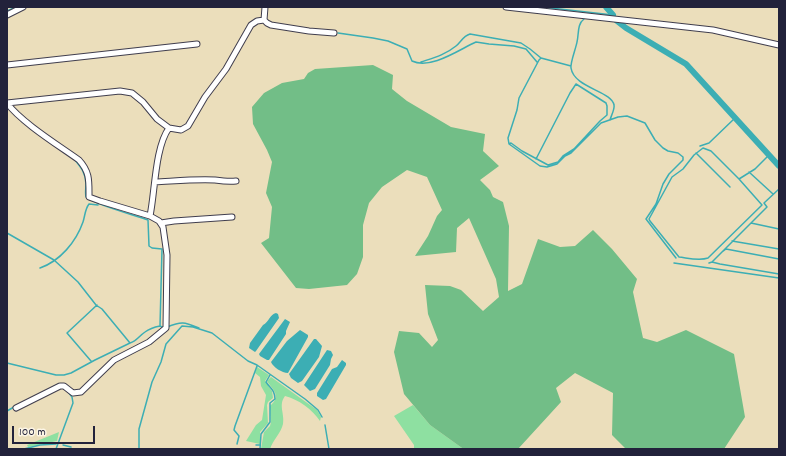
<!DOCTYPE html>
<html>
<head>
<meta charset="utf-8">
<style>
	body { margin:0 }
	#map { position:relative; width:786px; height:456px; overflow:hidden; background:#ebdebb; font-family:Dekko,sans-serif }
	canvas { display:block }
	.frame { position:absolute; inset:0; border:8px solid #22223b; pointer-events:none }
	.scale { position:absolute; left:12px; top:426px; width:83px; height:18px; box-sizing:border-box; border:2px solid #22223b; border-top:0; padding-left:5px; font-size:12px; line-height:14px; white-space:nowrap; color:#22223b; -webkit-text-stroke:3px #fcf5e5; paint-order:stroke }
</style>
</head>
<body>
<div id="map">
<canvas width="786" height="456"></canvas>
<div class="frame"></div>
<div class="scale">100 m</div>
</div>
<script>
const g = document.querySelector('canvas').getContext('2d');
g.lineJoin = 'round';
function fill(path, color) { g.fillStyle = color; g.fill(path, 'evenodd'); }
function trace(path, color, width, dash) { g.strokeStyle = color; g.lineWidth = width; g.lineCap = dash ? 'butt' : 'round'; g.setLineDash(dash || []); g.stroke(path); }
fill(new Path2D(`
	M 257,367 L 269,375 L 265,381 L 272,391 L 273,398 L 268,402 L 267,405 L 268,423 L 260,432 L 260,444 L 246,441 L 256,425 L 262,420 L 266,395 L 261,386 L 260,377 L 255,373 Z
	M 271,377 L 317,410 L 321,417 L 320,421 C 313,410 298,399 285,396 C 278,405 285,414 283,424 C 281,433 273,440 270,449 L 261,449 L 264,432 L 270,426 L 271,422 L 270,406 C 272,404 274,402 275,400 C 279,394 270,386 267,381 Z
	M 413,405 L 430,425 L 462,448 L 487,449 L 414,449 L 414,445 L 394,416 Z
	M 59,432 L 57,441 L 28,447 L 27,445 Z`), '#8ee0a1');
fill(new Path2D(`
	M 373,65 L 393,75 L 392,89 L 407,101 L 451,127 L 485,134 L 483,151 L 499,166 L 480,180 L 490,190 L 493,197 L 503,202 L 509,226 L 508,291 L 522,284 L 538,239 L 560,247 L 575,246 L 593,230 L 612,249 L 637,279 L 633,292 L 643,338 L 657,342 L 686,330 L 734,354 L 745,417 L 724,449 L 626,449 L 612,435 L 613,393 L 575,373 L 556,388 L 561,402 L 518,449 L 462,448 L 430,425 L 404,394 L 394,352 L 399,331 L 419,333 L 432,347 L 438,340 L 428,314 L 425,285 L 450,286 L 461,290 L 483,311 L 499,297 L 496,279 L 469,218 L 457,228 L 456,252 L 415,256 L 428,236 L 437,216 L 442,210 L 427,177 L 407,170 L 382,187 L 369,203 L 363,225 L 363,257 L 357,274 L 347,285 L 309,289 L 296,288 L 261,243 L 269,238 L 272,207 L 266,193 L 272,162 L 267,150 L 253,124 L 252,107 L 264,93 L 282,83 L 304,79 L 308,73 L 315,69 Z`), '#72be87');
fill(new Path2D(`
	M 276,313 L 278,314 L 279,318 L 256,351 L 255,352 L 249,348 L 250,343 L 263,325 C 269,322 270,314 276,313 Z
	M 285,319 L 290,322 L 286,331 L 286,334 L 269,360 L 267,360 L 260,356 L 259,354 Z
	M 300,330 L 308,335 L 308,337 L 288,373 C 282,373 273,367 271,362 L 287,341 Z
	M 314,339 L 316,339 L 322,346 L 319,357 L 302,381 L 298,383 L 291,378 L 289,374 Z
	M 327,350 L 331,351 L 333,355 L 331,359 L 330,365 L 315,389 L 310,391 L 304,385 Z
	M 342,360 L 346,363 L 346,365 L 326,399 L 323,400 L 317,396 L 317,393 L 332,369 L 337,367 Z`), '#3caeb4');
trace(new Path2D(`
	M 542,7 L 613,15
	M 7,11 L 16,7
	M 584,19 C 577,24 579,34 577,42 C 576,48 570,63 571,68 C 574,88 612,91 614,105 C 615,109 611,116 610,120
	M 338,33 L 373,38 L 388,41 L 407,49 L 412,61 C 431,70 460,49 476,42 L 489,44 L 514,46 L 526,49 L 537,62
	M 421,62 C 433,58 445,55 456,46 C 461,42 463,36 470,34 L 521,43 L 530,49 L 541,58
	M 571,66 L 541,58 L 539,60 L 519,98 L 517,110 L 508,138 L 509,144 L 540,166 L 547,167 L 557,164 L 565,156 L 571,153 L 601,123 L 618,117 L 627,116 L 645,123 L 655,140 L 663,148 L 668,151 L 678,153 L 683,157 L 683,160 L 669,174 L 663,184 L 656,204 L 646,219 L 676,258
	M 509,144 L 511,143 L 522,151 L 548,165
	M 700,146 L 709,143 L 735,118
	M 696,153 L 730,187
	M 74,159 C 81,167 86,174 86,184 C 86,188 85,193 86,197 C 89,203 138,216 148,220 L 149,246 L 152,248 L 162,249 L 160,326
	M 536,159 L 570,93 L 576,84 L 606,103 L 607,106 L 607,115 L 600,121 L 574,149 L 563,156 L 558,162 L 548,165
	M 749,172 L 773,194
	M 739,179 L 711,151 L 703,148 L 694,155 L 683,169 L 672,177 L 649,219 L 650,221 L 679,257 C 688,258 699,261 708,258 L 762,205 L 739,179 L 755,169 L 769,155
	M 751,223 L 779,229
	M 7,233 L 54,260 L 78,282 L 96,305 L 102,309 L 130,343 C 137,341 139,336 145,332 C 149,329 155,327 160,326 L 164,328
	M 732,241 L 779,249
	M 722,252 L 726,249 L 779,259
	M 712,262 L 720,264 L 779,274
	M 674,263 L 779,278
	M 709,263 L 712,262 L 767,207 L 764,203 L 779,189
	M 40,268 C 60,261 76,242 83,222 C 85,216 85,209 89,204 L 98,205
	M 167,327 C 182,321 184,322 199,328
	M 91,361 L 67,333 L 97,305
	M 7,363 L 56,375 L 64,375 L 71,373 L 95,360 L 130,343
	M 51,388 L 59,384
	M 7,411 L 14,407
	M 325,425 L 329,449
	M 237,444 L 239,436 L 234,430 L 235,426 L 257,366
	M 63,445 L 71,447
	M 256,445 L 260,445
	M 24,449 L 40,445 L 56,444
	M 56,449 L 73,403 L 72,397 L 69,393
	M 139,449 L 139,429 L 152,382 L 161,362 L 166,344 L 182,326 L 193,327 L 212,333 L 248,361 L 257,365 L 305,399 L 318,410 L 322,417
	M 260,449 L 261,434 L 270,422 L 270,403 L 275,399 C 275,390 270,388 266,382 L 270,375`), '#3caeb4', 1.5);
trace(new Path2D(`
	M 606,7 L 613,15
	M 617,21 L 626,28 L 686,64 L 779,166`), '#3caeb4', 6);
const minor = new Path2D(`
	M 265,7 L 264,20 L 267,23 L 271,25 L 309,31 L 334,33
	M 506,7 L 713,30 L 779,45
	M 7,15 L 23,7
	M 7,65 L 197,44
	M 7,103 C 21,122 58,145 79,160 C 90,172 89,181 89,197 L 100,201 L 150,216 L 159,221 L 163,227 L 167,255 L 166,328 L 149,342 L 114,360 L 81,392 L 73,393 L 64,386 L 60,386 L 16,408
	M 7,103 L 120,91 L 132,93 L 143,102 L 157,119 L 169,128 L 181,130 L 188,126 L 205,97 L 226,69 L 251,25 L 257,21 L 264,20
	M 155,182 C 175,181 195,179 215,180 C 222,181 229,182 236,181
	M 150,216 C 155,192 155,147 169,128
	M 161,223 L 174,221 L 232,217`);
trace(minor, '#403e4e', 7);
trace(minor, '#fff', 5);
</script>
</body>
</html>
